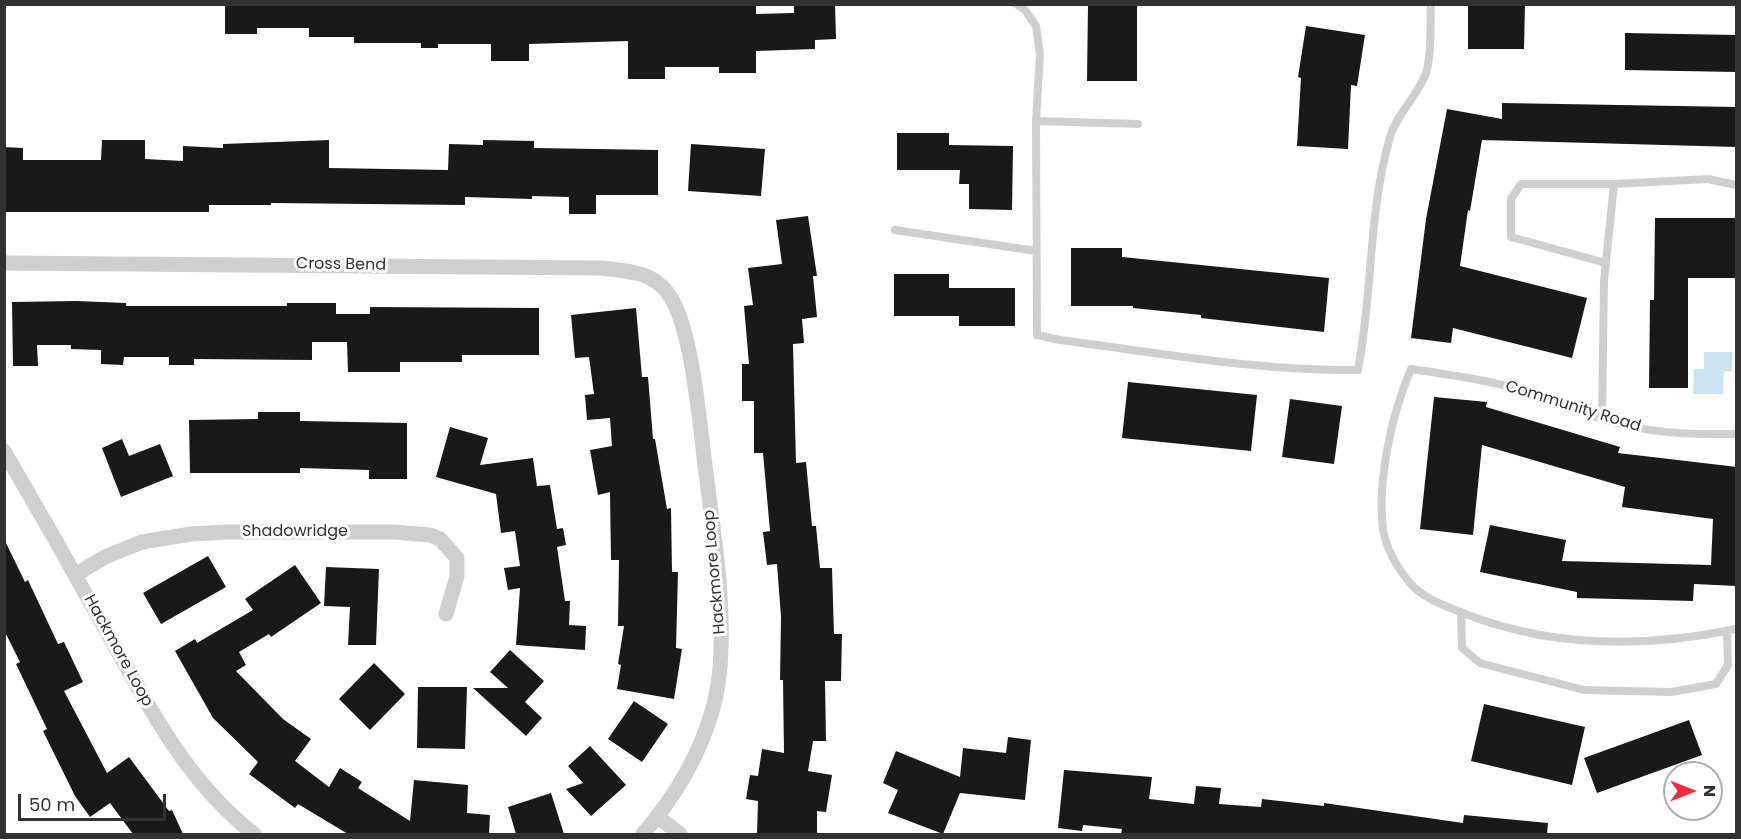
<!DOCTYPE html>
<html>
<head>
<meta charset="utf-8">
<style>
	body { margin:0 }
	#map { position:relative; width:1741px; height:839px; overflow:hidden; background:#fff; font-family:Poppins,sans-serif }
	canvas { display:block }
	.frame { position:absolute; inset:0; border:6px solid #323232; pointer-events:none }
	.north { position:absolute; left:1663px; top:761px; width:60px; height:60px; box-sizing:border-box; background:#fff; border:2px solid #adadad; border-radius:50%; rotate:90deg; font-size:16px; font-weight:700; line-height:24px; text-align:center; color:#323232 }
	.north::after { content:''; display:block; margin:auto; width:21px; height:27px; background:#f22b3b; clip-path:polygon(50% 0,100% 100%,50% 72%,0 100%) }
	.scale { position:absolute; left:18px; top:794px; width:148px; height:27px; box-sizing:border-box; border:3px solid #323232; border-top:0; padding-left:8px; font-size:18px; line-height:21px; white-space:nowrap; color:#323232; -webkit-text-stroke:4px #fff; paint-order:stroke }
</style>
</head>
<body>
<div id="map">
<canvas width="1741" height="839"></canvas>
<div class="frame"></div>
<div class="north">N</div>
<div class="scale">50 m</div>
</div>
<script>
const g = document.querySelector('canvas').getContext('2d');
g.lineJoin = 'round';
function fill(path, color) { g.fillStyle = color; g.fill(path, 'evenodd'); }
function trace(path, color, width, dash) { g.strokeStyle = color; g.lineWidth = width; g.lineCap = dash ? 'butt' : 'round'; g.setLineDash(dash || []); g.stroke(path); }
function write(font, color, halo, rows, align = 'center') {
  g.font = font + ' Poppins,sans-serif'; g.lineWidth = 6; g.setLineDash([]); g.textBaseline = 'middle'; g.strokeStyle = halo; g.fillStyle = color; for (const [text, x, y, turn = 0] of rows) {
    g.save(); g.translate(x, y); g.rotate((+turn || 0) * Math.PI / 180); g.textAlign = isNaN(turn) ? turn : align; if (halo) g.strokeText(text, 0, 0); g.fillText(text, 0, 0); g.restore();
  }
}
fill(new Path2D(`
	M 1704,352 L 1733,352 L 1732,371 L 1724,371 L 1723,394 L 1693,394 L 1694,369 L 1704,369 Z`), '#cbe2f0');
fill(new Path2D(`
	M 225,4 L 756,4 L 756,14 L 794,13 L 794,6 L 835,4 L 836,39 L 815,40 L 815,49 L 756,51 L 756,73 L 719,73 L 719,67 L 665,67 L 665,79 L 628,79 L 628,41 L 529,44 L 529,61 L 491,61 L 491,44 L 438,44 L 438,48 L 421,48 L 421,43 L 354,43 L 354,37 L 309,37 L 309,28 L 257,28 L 257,34 L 225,34 Z
	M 1088,4 L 1137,4 L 1137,81 L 1087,81 Z
	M 1468,4 L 1525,4 L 1524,49 L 1468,49 Z
	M 1306,26 L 1365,35 L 1357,86 L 1351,85 L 1348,149 L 1297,146 L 1301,78 L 1298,77 Z
	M 1625,33 L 1736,35 L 1736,72 L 1625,70 Z
	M 1502,103 L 1737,107 L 1737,147 L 1482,140 L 1470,211 L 1468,210 L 1460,266 L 1587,298 L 1572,358 L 1453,328 L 1451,343 L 1411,338 L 1426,219 L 1447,109 L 1502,119 Z
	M 897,133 L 949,133 L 949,145 L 1013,146 L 1012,210 L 969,209 L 969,184 L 959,184 L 960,170 L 897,170 Z
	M 102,140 L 145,140 L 145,159 L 183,161 L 183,146 L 223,148 L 223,144 L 329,140 L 329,168 L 448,170 L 449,144 L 483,145 L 483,140 L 534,141 L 534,148 L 658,150 L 658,195 L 596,195 L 596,214 L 569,214 L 569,197 L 532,196 L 532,199 L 465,197 L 465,205 L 271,203 L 271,205 L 209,205 L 209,212 L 4,212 L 4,147 L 23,148 L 23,160 L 101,160 Z
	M 691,144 L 765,149 L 761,196 L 688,191 Z
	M 808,216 L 817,276 L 813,276 L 817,317 L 802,319 L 804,343 L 793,344 L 796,463 L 806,462 L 812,526 L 816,526 L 820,568 L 832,568 L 834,634 L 842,634 L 841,681 L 825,681 L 826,741 L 813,741 L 808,771 L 832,775 L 826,812 L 817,811 L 817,834 L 757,834 L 758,801 L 746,799 L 750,775 L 758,776 L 762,749 L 784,753 L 783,680 L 780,680 L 781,617 L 777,564 L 767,565 L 763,532 L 770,531 L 763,453 L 754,453 L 754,401 L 742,401 L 742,364 L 749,364 L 744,306 L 753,305 L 748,268 L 782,264 L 776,220 Z
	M 1655,218 L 1737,218 L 1737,278 L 1688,278 L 1688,388 L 1649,388 L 1650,300 L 1654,300 Z
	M 1071,248 L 1122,248 L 1122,257 L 1329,278 L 1324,332 L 1201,318 L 1201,315 L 1133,308 L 1133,306 L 1071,306 Z
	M 894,274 L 949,274 L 949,288 L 1015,288 L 1015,326 L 959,326 L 959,316 L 894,316 Z
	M 76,301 L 126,303 L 126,306 L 287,306 L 287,303 L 336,303 L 336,314 L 370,314 L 370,307 L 539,308 L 539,355 L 462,355 L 462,362 L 400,362 L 400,372 L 348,372 L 347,342 L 312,342 L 312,360 L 194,359 L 194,365 L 169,365 L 169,357 L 124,357 L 123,365 L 101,364 L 101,350 L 71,349 L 71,345 L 37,345 L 38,366 L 13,366 L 12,302 Z
	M 636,308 L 642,377 L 648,377 L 653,439 L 655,439 L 667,509 L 671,508 L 672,572 L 678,572 L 676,648 L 682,649 L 674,699 L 617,689 L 621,665 L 618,664 L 624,626 L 618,626 L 619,560 L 611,560 L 610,492 L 598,495 L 590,450 L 612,446 L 610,418 L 587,420 L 585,395 L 594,394 L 589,357 L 575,358 L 571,315 Z
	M 1128,382 L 1257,395 L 1251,451 L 1122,438 Z
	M 1434,397 L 1487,402 L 1486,407 L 1620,447 L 1618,453 L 1737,467 L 1737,586 L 1694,584 L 1693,601 L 1577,598 L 1577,592 L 1480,572 L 1490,525 L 1566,540 L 1562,561 L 1711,565 L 1713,519 L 1622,507 L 1625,487 L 1482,445 L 1473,535 L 1420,529 Z
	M 1290,399 L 1342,406 L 1334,464 L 1282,457 Z
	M 258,412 L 300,412 L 300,421 L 407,423 L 407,479 L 369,479 L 369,470 L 300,468 L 300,473 L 190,473 L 189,420 L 258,419 Z
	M 450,427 L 488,438 L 480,465 L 533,458 L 537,486 L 550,485 L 557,529 L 563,528 L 566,545 L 557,547 L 565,601 L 570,601 L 569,625 L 586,626 L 585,650 L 516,645 L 520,588 L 508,590 L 504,568 L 520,566 L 515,531 L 501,533 L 496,494 L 436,477 Z
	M 122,439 L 129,456 L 160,444 L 173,476 L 121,497 L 102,448 Z
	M 4,539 L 25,582 L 28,580 L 58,644 L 64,642 L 83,682 L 64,691 L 107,773 L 129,757 L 169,811 L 172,810 L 183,834 L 133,834 L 110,803 L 90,817 L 75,796 L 43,731 L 47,729 L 16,664 L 20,662 L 4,630 Z
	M 208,556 L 226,587 L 161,624 L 143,593 Z
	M 295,565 L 321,603 L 271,637 L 269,634 L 239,652 L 246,665 L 236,671 L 283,719 L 311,739 L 295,761 L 329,787 L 340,768 L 362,782 L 358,788 L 410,821 L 414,780 L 468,785 L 467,813 L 490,815 L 489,834 L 348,834 L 298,804 L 295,808 L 249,774 L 258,762 L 213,718 L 175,651 L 195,639 L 197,643 L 253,610 L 245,599 Z
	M 326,567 L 379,569 L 376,645 L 348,645 L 350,607 L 324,606 Z
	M 510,650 L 544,681 L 525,702 L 542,718 L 526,736 L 473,688 L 508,688 L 490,672 Z
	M 374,663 L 405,694 L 370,730 L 339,699 Z
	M 418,687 L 467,687 L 465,749 L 417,748 Z
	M 634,701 L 668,724 L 642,762 L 608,739 Z
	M 1484,704 L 1585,727 L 1572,785 L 1471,761 Z
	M 1689,720 L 1702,755 L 1597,793 L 1584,758 Z
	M 1008,737 L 1031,740 L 1025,800 L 960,793 L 943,834 L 888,813 L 898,790 L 883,783 L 896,751 L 960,777 L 963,748 L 1006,753 Z
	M 590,746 L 626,785 L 591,816 L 566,789 L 583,783 L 568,766 Z
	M 1064,770 L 1152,777 L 1149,799 L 1194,804 L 1196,786 L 1221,788 L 1219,804 L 1261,807 L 1262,799 L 1324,806 L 1324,803 L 1463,823 L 1464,815 L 1548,823 L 1547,834 L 1121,834 L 1122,829 L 1083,825 L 1082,831 L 1058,828 Z
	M 551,793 L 564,834 L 516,834 L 508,807 Z`), '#191919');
trace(new Path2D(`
	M 1016,4 L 1025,10 L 1036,26 L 1040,55 L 1036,121 L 1037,335 L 1060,340 C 1159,353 1258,371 1358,370 C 1373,293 1368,213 1390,137 C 1397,113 1418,96 1426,73 C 1432,52 1430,27 1431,4
	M 1036,121 L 1138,124
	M 895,230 L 1036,251
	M 1606,263 L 1511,237 L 1511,199 L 1521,184 L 1614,184
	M 1602,419 L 1604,281 L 1614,184 L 1708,179 L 1736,185
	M 1736,434 C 1691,435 1645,433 1601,419 C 1578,411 1556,399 1533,393 C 1493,381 1452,375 1411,369 C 1392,413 1377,480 1383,529 C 1386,548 1397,567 1409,582 C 1422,598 1445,606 1463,613 C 1551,648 1645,648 1736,629
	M 1461,612 L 1462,648 L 1480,663 L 1584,690 L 1671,692 L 1716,684 L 1728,665 L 1727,631`), '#cfcfcf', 8);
trace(new Path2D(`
	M 4,263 L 601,268 C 626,271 651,271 667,292 C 693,324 700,430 706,473 C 712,521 720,570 721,618 C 722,648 721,679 713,708 C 700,755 674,798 643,834
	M 4,451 C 38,509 71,567 103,625 C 145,700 185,781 254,834
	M 75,575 L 105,557 L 142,542 L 191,534 L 227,532 L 394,532 L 430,535 L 440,539 L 457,558 L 457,576 L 446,614
	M 658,817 L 680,834`), '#cfcfcf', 15);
write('16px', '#323232', '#fff', [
	["Cross Bend",341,265,1],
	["Community Road",1573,407,17],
	["Shadowridge",295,532],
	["Hackmore Loop",715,572,-95],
	["Hackmore Loop",118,651,61]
]);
</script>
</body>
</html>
